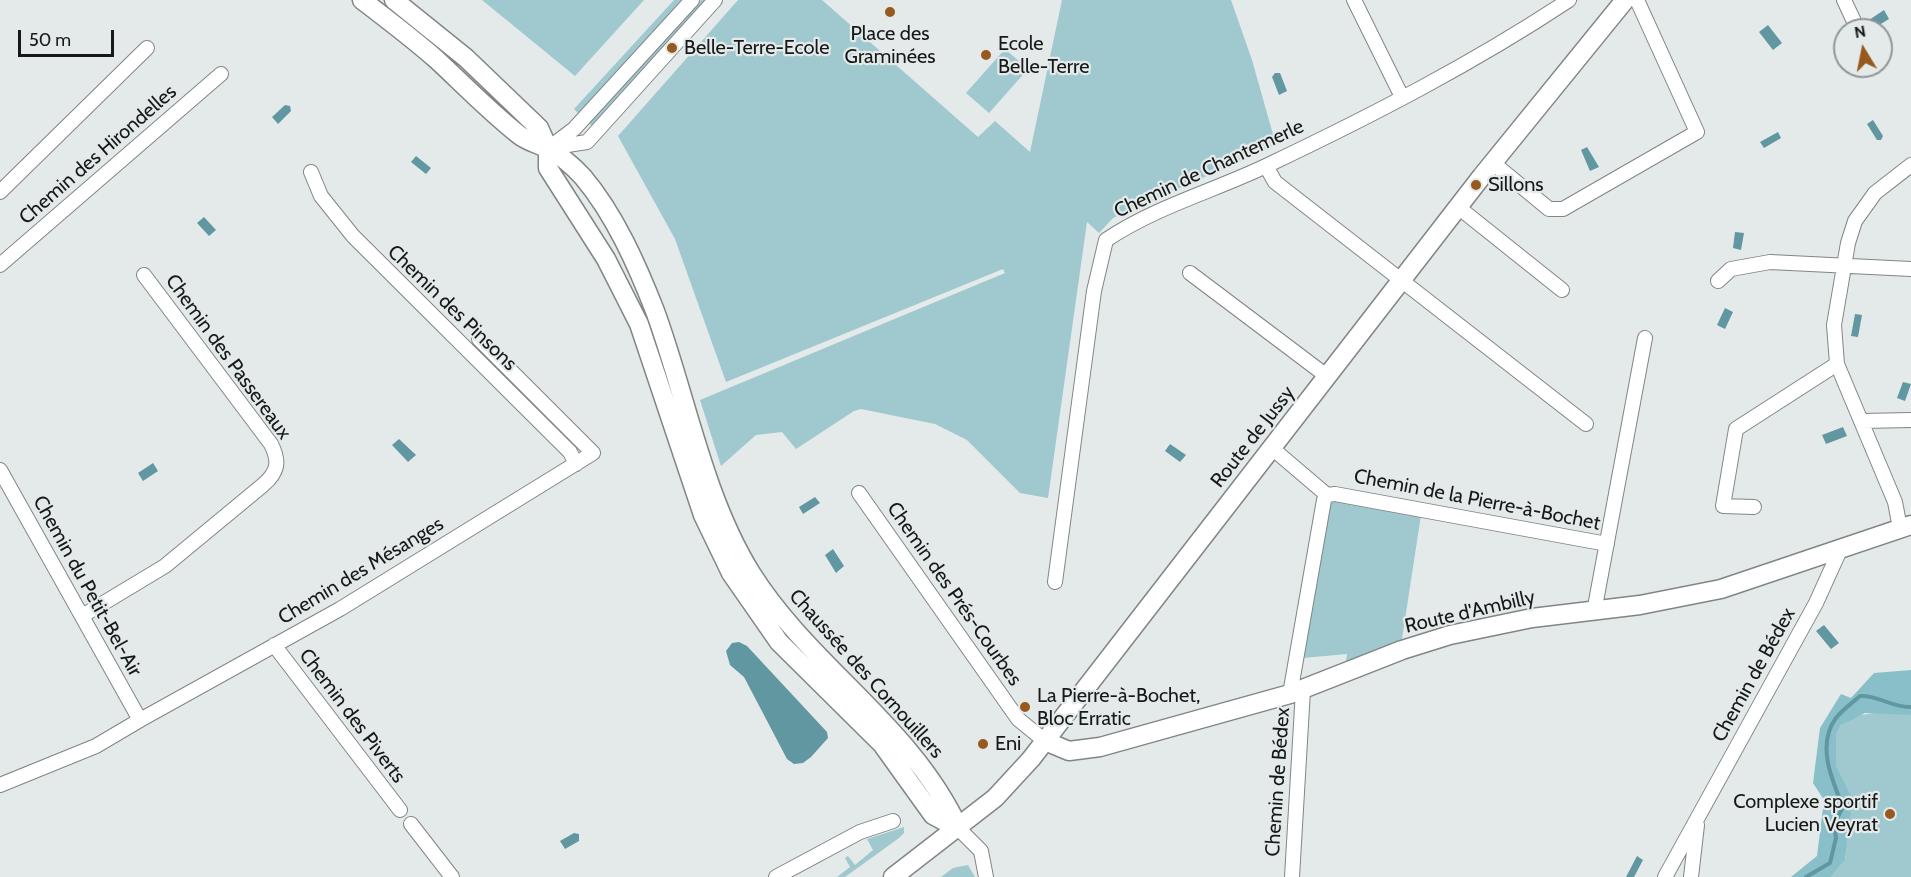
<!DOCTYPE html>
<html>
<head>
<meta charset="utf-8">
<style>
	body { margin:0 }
	#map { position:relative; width:1911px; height:877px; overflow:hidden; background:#e4e9ea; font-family:Cabin,sans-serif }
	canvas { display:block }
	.north { position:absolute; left:1833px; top:18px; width:60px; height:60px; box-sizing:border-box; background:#e4e9ea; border:2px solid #929696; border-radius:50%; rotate:350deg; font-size:16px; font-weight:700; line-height:24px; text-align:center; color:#171919 }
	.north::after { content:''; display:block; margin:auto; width:21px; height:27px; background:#975a1e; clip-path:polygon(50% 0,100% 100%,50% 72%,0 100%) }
	.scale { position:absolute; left:18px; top:30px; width:96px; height:27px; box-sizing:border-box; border:3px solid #171919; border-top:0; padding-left:8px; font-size:18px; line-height:21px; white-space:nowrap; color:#171919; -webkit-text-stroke:4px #e4e9ea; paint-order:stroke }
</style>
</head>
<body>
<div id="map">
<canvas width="1911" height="877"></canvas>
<div class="north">N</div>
<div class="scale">50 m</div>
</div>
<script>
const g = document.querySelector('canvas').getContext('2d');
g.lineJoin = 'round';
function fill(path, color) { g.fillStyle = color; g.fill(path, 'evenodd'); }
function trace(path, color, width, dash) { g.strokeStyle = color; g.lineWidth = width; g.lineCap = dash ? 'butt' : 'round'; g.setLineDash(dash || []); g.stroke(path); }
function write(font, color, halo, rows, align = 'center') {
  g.font = font + ' Cabin,sans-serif'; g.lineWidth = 4.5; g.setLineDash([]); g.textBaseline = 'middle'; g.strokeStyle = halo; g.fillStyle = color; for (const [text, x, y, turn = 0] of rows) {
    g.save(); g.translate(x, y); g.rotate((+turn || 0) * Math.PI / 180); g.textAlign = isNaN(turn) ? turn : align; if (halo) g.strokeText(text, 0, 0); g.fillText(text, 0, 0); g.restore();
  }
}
fill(new Path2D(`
	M 482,0 L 644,0 L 575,76 Z
	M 674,0 L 682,0 L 578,113 L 574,109 Z
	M 701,0 L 709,0 L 593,127 L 589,123 Z
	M 738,0 L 822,0 L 978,137 L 995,121 L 1030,152 L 1062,0 L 1231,0 L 1252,60 L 1276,145 L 1113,218 L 1099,233 L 1087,222 L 1048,498 L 1020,493 L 967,440 L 935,424 L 861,409 L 854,411 L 796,449 L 782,432 L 756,435 L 721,466 L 700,400 L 1005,273 L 1003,269 L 726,382 L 675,239 L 618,136 Z
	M 1005,49 L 1028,69 L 989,113 L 966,93 Z
	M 1330,500 L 1421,515 L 1402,639 L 1346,662 L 1347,654 L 1303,658 Z
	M 1881,712 L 1911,715 L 1911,877 L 1831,877 L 1845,860 L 1853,799 L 1836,765 L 1836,735 L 1841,725 L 1855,716 Z
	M 904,827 L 904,833 L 899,838 L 845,877 L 837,877 L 850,867 L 845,858 L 848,856 L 855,865 L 873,850 L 867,839 Z
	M 968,865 L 975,877 L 941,877 L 953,868 Z`), '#a0c8cf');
fill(new Path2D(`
	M 1911,670 L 1911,715 L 1865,713 L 1841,725 L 1836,735 L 1836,765 L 1853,799 L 1845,860 L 1831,877 L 1791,877 L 1817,856 L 1824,800 L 1813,783 L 1820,728 L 1841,694 L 1851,698 L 1874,673 Z`), '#88bfc9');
fill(new Path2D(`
	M 1884,10 L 1889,19 L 1871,30 L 1866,22 Z
	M 1768,25 L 1782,43 L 1773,50 L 1759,32 Z
	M 1275,73 L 1280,73 L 1287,91 L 1279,95 L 1272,77 Z
	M 285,105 L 290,106 L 291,111 L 278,124 L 272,117 Z
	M 1873,120 L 1883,136 L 1881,140 L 1877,140 L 1867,124 Z
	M 1778,132 L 1781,138 L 1764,148 L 1760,142 Z
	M 1587,147 L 1599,167 L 1590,171 L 1581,150 Z
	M 416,156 L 431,168 L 426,174 L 411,162 Z
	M 204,217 L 216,230 L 209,236 L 197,223 Z
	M 1735,232 L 1744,233 L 1741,250 L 1733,248 Z
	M 1725,308 L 1733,312 L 1725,329 L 1717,325 Z
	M 1855,314 L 1862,315 L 1858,337 L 1851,336 Z
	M 1903,382 L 1911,384 L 1905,401 L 1897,398 Z
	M 1843,427 L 1847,436 L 1826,444 L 1822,435 Z
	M 399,439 L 416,455 L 408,462 L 392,445 Z
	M 1170,444 L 1186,455 L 1180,462 L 1165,451 Z
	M 153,463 L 158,471 L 143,481 L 138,473 Z
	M 815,497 L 820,503 L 803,514 L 799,507 Z
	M 833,549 L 844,566 L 836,573 L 825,555 Z
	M 1824,625 L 1839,643 L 1831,649 L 1816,631 Z
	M 739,642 L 747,646 L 827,732 L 828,738 L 811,757 L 803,763 L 794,764 L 787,759 L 744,677 L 730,665 L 726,651 L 732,643 Z
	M 574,833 L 579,834 L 579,841 L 565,849 L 560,841 Z
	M 1637,856 L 1643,860 L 1634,877 L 1626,877 Z`), '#6197a1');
trace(new Path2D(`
	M 1806,877 L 1830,863 L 1836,838 L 1834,824 L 1843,807 C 1832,780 1816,745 1836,718 C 1842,710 1852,703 1860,696 C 1879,695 1892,708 1911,707`), '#6197a1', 4);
const street = new Path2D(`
	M 1354,0 L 1402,97
	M 1844,0 L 1858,30
	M 550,147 L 574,129 L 692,0
	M 548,148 L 587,142 L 715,0
	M 1493,163 L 1549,209 L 1563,209 L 1697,132 L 1637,0
	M 1266,166 L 1275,182 L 1586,424
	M 311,172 L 321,196 L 353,236 L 570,452 L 576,464
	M 0,192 L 147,48
	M 1458,207 L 1562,290
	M 0,265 L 221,74
	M 1190,273 L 1328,377
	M 1718,281 L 1731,269 L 1770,262 L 1911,269
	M 1862,421 L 1911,420
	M 1273,449 L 1327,495
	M 0,470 L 140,720
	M 859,493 L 1018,719 L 1045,741
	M 1754,507 L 1723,506 L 1736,429 L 1837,364
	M 1900,528 L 1895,502 L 1837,364 L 1834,325 L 1848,243 L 1855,221 L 1875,193 L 1911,165
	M 1055,582 L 1094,291 L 1106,240 C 1157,206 1214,191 1268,165 C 1371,116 1474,63 1569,0
	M 1594,612 L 1645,338
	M 82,616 L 165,566 L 263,485 C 278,472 280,462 271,444 L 144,275
	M 274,645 L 400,810
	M 1290,694 L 1324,500 L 1327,495 L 1335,494 L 1607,544
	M 0,785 L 96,746 L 140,720 L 340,609 L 593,453 L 479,339
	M 411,824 L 452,877
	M 959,829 L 981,851 L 986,877
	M 776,877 L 860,832 L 893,821
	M 1292,877 L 1303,690
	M 1665,877 L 1816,603 L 1840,550
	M 1691,877 L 1697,825`);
const secondary = new Path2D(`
	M 362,0 C 387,19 412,38 436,59 C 463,84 489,111 518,134 C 526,141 536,143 546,148 C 558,153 574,167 583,177 C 615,215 637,265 655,311 C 686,395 703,496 751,573 C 810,667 912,726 959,829
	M 394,0 L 466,58 L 539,128 L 548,148 L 548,168 L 606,259 L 639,324 L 703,515 L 731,573 L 779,642 L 882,744 L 933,815 L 959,829
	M 1045,741 L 1069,751 L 1100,747 L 1290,694 L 1402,650 L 1450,635 L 1532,618 L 1640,605 L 1721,589 L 1911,525
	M 893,877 L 995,798 L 1031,759 L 1482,176 L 1625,0`);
trace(street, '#808585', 16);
trace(secondary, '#808585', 21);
trace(street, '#fff', 14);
trace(secondary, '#fff', 18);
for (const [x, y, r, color] of [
	[890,12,6,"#975a1e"],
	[672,48,6,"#975a1e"],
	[986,55,6,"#975a1e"],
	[1476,185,6,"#975a1e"],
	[1025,707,6,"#975a1e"],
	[983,744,6,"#975a1e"],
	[1890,814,6,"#975a1e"]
]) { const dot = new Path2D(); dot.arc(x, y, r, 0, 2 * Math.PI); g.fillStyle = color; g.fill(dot); trace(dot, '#e4e9ea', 2); }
write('20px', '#171919', '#e4e9ea', [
	["Place des",890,34,"center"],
	["Graminées",890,57,"center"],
	["Ecole",998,44],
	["Belle-Terre",998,67],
	["Belle-Terre-Ecole",684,48],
	["Sillons",1488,185],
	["La Pierre-à-Bochet,",1037,696],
	["Bloc Erratic",1037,719],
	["Eni",995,744],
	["Complexe sportif",1878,802,"right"],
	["Lucien Veyrat",1878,825,"right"]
], 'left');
write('20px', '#171919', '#e4e9ea', [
	["Chemin des Hirondelles",98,155,-41],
	["Chemin de Chantemerle",1209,169,-25],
	["Chemin des Pinsons",452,308,44],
	["Chemin des Passereaux",228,357,54],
	["Route de Jussy",1253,437,-52],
	["Chemin de la Pierre-à-Bochet",1477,500,11],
	["Chemin des Mésanges",361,571,-31],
	["Chemin du Petit-Bel-Air",87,586,61],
	["Chemin des Prés-Courbes",954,594,55],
	["Route d'Ambilly",1470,612,-13],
	["Chaussée des Cornouillers",866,674,48],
	["Chemin de Bédex",1754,675,-61],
	["Chemin des Piverts",352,716,53],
	["Chemin de Bédex",1278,782,-86]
]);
</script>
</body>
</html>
